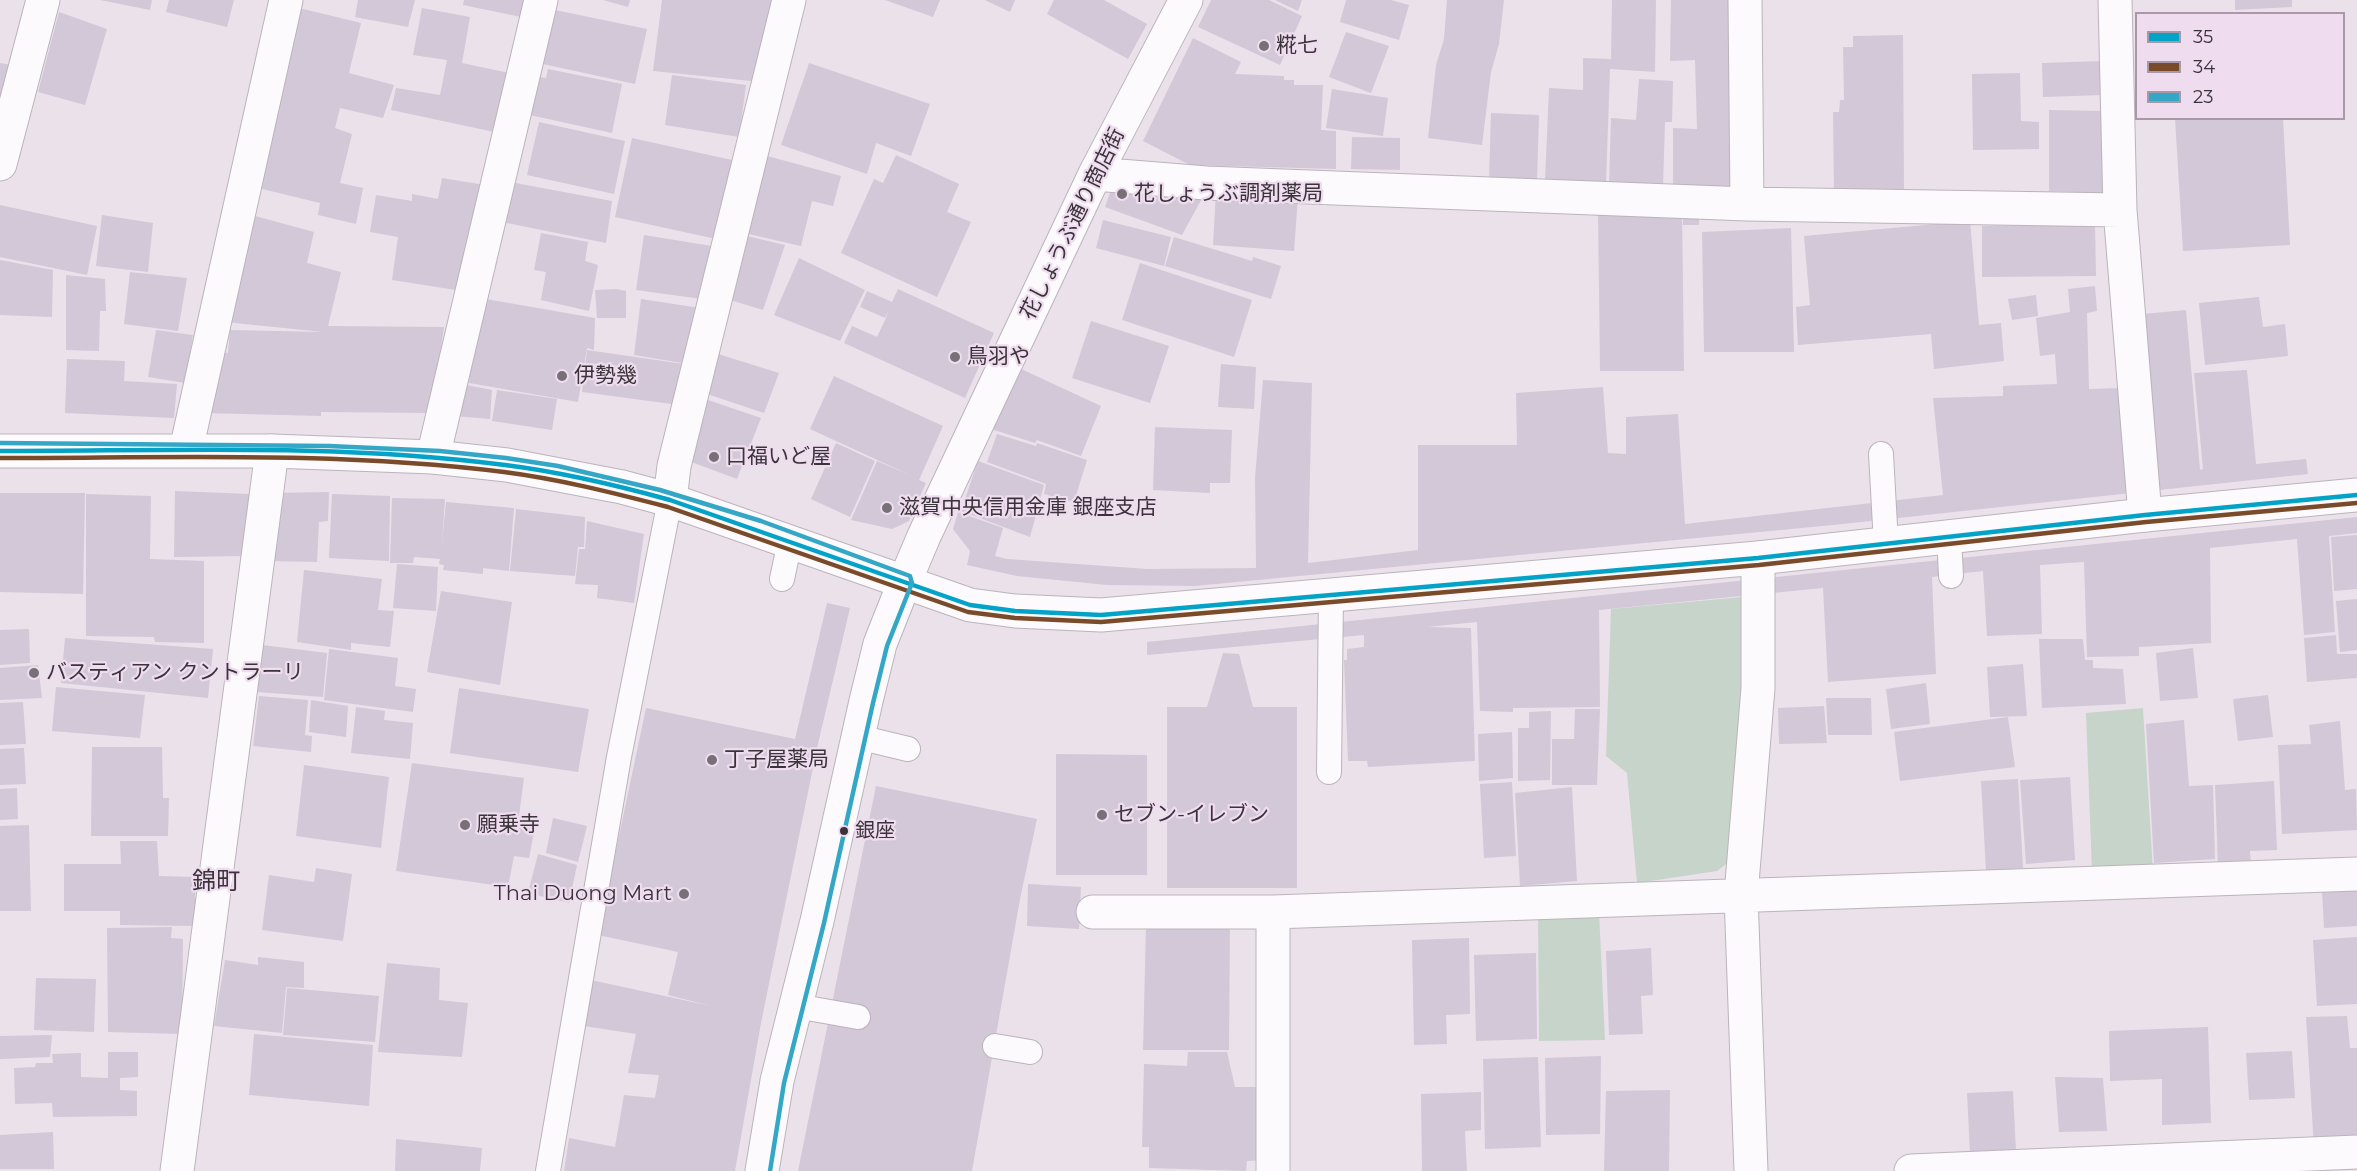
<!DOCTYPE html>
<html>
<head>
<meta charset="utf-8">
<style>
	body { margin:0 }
	#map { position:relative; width:2357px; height:1171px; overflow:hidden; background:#ebe1eb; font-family:Montserrat,sans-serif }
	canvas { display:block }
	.legend { position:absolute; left:2135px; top:12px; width:210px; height:108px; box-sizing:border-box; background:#efddef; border:2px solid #a799a7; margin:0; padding:8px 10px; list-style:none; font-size:18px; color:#3a333a }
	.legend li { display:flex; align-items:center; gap:12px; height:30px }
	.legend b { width:30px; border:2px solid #a799a7 }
</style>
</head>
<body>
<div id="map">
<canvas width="2357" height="1171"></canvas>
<ul class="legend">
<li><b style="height:8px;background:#03a3c7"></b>35</li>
<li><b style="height:8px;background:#7a4b2a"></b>34</li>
<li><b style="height:8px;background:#34a7c6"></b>23</li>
</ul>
</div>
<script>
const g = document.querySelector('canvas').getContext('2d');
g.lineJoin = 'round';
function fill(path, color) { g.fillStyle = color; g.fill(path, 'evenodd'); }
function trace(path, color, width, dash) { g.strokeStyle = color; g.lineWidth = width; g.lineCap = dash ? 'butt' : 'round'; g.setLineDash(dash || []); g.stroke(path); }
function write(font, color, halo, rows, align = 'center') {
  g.font = font + ' Montserrat,"Noto Sans JP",sans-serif'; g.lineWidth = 4.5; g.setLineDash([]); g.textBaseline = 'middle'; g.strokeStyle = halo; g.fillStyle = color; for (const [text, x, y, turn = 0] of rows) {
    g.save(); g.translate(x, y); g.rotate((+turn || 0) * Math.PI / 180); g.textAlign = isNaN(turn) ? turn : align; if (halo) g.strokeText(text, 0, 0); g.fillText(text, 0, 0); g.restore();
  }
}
fill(new Path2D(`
	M 1743,597 L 1747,687 L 1730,861 L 1717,871 L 1637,883 L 1627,773 L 1606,756 L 1611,609 Z
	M 2143,708 L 2153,872 L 2092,873 L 2086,713 Z
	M 1599,911 L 1605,1040 L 1539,1041 L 1538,914 Z`), '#c7d4ca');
fill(new Path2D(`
	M 100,0 L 152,0 L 150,10 Z
	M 169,0 L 234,0 L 227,27 L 166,12 Z
	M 358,0 L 415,0 L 408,27 L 355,17 Z
	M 464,0 L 536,0 L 531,19 L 463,5 Z
	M 603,0 L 630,0 L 628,7 Z
	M 662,0 L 782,0 L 761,82 L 653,71 Z
	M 885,0 L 940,0 L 933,17 Z
	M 985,0 L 1015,0 L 1010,12 Z
	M 1054,0 L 1104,0 L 1147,24 L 1128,59 L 1047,14 Z
	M 1211,0 L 1269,0 L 1302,16 L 1280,65 L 1198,27 Z
	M 1275,0 L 1302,0 L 1298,11 Z
	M 1346,0 L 1391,0 L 1409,5 L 1399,40 L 1340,22 Z
	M 1447,0 L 1504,0 L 1499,44 L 1491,72 L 1482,145 L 1428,138 L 1436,65 L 1444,39 Z
	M 1612,0 L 1656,0 L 1655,72 L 1610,69 L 1606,183 L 1545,181 L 1549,88 L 1583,90 L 1583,58 L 1611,59 Z
	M 1671,0 L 1728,0 L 1737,190 L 1673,188 L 1673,128 L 1697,129 L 1695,60 L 1670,61 Z
	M 2235,0 L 2292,0 L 2292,7 L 2235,10 Z
	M 291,6 L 361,23 L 349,73 L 394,85 L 383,118 L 340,108 L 335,128 L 352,134 L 340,183 L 363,188 L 356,224 L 318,215 L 320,203 L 250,186 Z
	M 422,8 L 470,17 L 462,63 L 514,74 L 499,133 L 391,110 L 396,88 L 440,95 L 447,60 L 413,55 Z
	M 555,10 L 647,29 L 635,84 L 543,64 Z
	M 59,12 L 107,29 L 85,105 L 38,92 Z
	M 1346,32 L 1389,46 L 1371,93 L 1329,77 Z
	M 1903,35 L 1904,192 L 1834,193 L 1833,112 L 1839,112 L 1840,100 L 1844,100 L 1843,47 L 1853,47 L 1853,36 Z
	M 1193,38 L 1241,62 L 1235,74 L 1284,76 L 1284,80 L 1294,80 L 1294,85 L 1323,85 L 1321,130 L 1336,131 L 1336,169 L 1190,165 L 1143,141 Z
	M 2103,61 L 2104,95 L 2043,97 L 2042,63 Z
	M 0,63 L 17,66 L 0,102 Z
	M 809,63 L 930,104 L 911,156 L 876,143 L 867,174 L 781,145 Z
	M 548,69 L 622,84 L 612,133 L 525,114 L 533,76 L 546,78 Z
	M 2020,73 L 2021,121 L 2039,122 L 2039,149 L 1973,150 L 1972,74 Z
	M 672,75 L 746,85 L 739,137 L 665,125 Z
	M 1639,79 L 1673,81 L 1672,122 L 1665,122 L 1663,187 L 1609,185 L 1611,118 L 1636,120 Z
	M 1332,89 L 1388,98 L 1383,136 L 1326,128 Z
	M 2049,110 L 2103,111 L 2102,193 L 2049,191 Z
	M 1491,113 L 1539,115 L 1537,181 L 1489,179 Z
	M 2175,118 L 2283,118 L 2290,245 L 2183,251 Z
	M 539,122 L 625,141 L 614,194 L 527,175 Z
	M 1352,137 L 1400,138 L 1400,170 L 1351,169 Z
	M 632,138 L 732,160 L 716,239 L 615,217 Z
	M 760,154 L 841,176 L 833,206 L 812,201 L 801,246 L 744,233 Z
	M 896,155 L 959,184 L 947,212 L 971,222 L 937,297 L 841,253 L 874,179 L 883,183 Z
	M 442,178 L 485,185 L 462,291 L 392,280 L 398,237 L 370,232 L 376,195 L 412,201 L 412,194 L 438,199 Z
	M 1114,181 L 1205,193 L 1182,235 L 1105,207 Z
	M 510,182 L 612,201 L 606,243 L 502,222 Z
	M 1216,192 L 1298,197 L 1294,251 L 1213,245 Z
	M 0,205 L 97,226 L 87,275 L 0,257 Z
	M 1682,209 L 1684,371 L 1600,371 L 1598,211 Z
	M 1683,212 L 1699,213 L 1699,225 L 1683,225 Z
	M 248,214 L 314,232 L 307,263 L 341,272 L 328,326 L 444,327 L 431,413 L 321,412 L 321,416 L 203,413 L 213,351 L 228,353 L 230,330 L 323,332 L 225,322 Z
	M 102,215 L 153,223 L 148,272 L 96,266 Z
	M 1103,220 L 1171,237 L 1164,266 L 1096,248 Z
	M 1970,221 L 1979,325 L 2001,323 L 2004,361 L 1934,369 L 1931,334 L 1798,345 L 1796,307 L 1810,305 L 1804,236 Z
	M 2095,225 L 2096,276 L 1982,277 L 1982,226 Z
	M 1791,228 L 1794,352 L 1704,352 L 1702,232 Z
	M 541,233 L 588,242 L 585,261 L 598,265 L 589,311 L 541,300 L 546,272 L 534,270 Z
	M 644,235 L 718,247 L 709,300 L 636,290 Z
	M 747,236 L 785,245 L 763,310 L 730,300 Z
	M 1174,237 L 1252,261 L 1253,257 L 1281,266 L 1271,299 L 1165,266 Z
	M 799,258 L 865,290 L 840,341 L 774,315 Z
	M 0,260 L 53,270 L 52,317 L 0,315 Z
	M 1140,263 L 1252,300 L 1234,357 L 1122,320 Z
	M 130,272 L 187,278 L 178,331 L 124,324 Z
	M 66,275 L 105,279 L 106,311 L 100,311 L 99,351 L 66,350 Z
	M 2095,286 L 2097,311 L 2087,313 L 2089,389 L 2123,388 L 2143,314 L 2186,310 L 2200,470 L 2203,469 L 2194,373 L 2247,370 L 2256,464 L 2306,459 L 2308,474 L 1833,525 L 1195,586 L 1107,585 L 1017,576 L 967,565 L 970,551 L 953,529 L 958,512 L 1003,528 L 995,556 L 1007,559 L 1147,569 L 1256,568 L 1255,478 L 1263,380 L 1312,383 L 1308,563 L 1418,550 L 1418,445 L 1517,445 L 1516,393 L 1603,387 L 1608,453 L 1626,454 L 1626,417 L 1678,414 L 1685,524 L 1943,495 L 1933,398 L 2003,396 L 2003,386 L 2057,384 L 2055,354 L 2040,356 L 2036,318 L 2070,312 L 2068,289 Z
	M 616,289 L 626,291 L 626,318 L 597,318 L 595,290 Z
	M 898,289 L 994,333 L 965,398 L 844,343 L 852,326 L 877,337 L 886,318 L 888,311 L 885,318 L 860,307 L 867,291 L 892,302 Z
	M 2036,295 L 2038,316 L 2012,320 L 2008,299 Z
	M 2259,297 L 2263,327 L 2285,324 L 2288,356 L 2205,365 L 2199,303 Z
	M 480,298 L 595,318 L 594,350 L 587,348 L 578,402 L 469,383 Z
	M 641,299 L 700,308 L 688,364 L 634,355 Z
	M 1091,321 L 1169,346 L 1150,403 L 1072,378 Z
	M 156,330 L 193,335 L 185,383 L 148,377 Z
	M 587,350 L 684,364 L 679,405 L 582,392 Z
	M 718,354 L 779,373 L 764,413 L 704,393 Z
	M 67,359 L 125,361 L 124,381 L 177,384 L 174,418 L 65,413 Z
	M 1221,364 L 1256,367 L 1254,409 L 1218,407 Z
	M 1019,368 L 1101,406 L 1081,456 L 1037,440 L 1035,443 L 991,429 Z
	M 834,376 L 943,426 L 919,480 L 926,483 L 909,521 L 892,529 L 851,520 L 877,461 L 912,476 L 810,429 Z
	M 461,384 L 492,390 L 490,419 L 454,416 Z
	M 497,390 L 557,399 L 552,430 L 492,421 Z
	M 699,397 L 761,418 L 737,479 L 686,460 Z
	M 1155,427 L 1232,430 L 1230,483 L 1210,483 L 1210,493 L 1153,490 Z
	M 997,434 L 1036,446 L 1037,443 L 1087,460 L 1074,502 L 1044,494 L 1046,484 L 987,462 Z
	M 836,443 L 875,461 L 850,517 L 811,499 Z
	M 978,461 L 1044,485 L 1030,537 L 961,511 Z
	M 175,491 L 249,494 L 248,556 L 174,557 Z
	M 329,492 L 328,521 L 319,522 L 317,562 L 270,561 L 272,493 Z
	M 0,493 L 85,493 L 83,594 L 0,592 Z
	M 86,494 L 151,496 L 150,559 L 204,561 L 204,643 L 155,642 L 154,637 L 86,636 Z
	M 332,494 L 390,496 L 389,561 L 329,558 Z
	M 392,498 L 445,499 L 442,544 L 446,502 L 514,508 L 509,571 L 483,568 L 483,574 L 443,570 L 444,565 L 439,564 L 440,559 L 414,557 L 413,563 L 390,563 Z
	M 516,509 L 585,517 L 584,547 L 578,547 L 575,576 L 510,571 Z
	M 2357,517 L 2357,533 L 2329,536 L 2335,632 L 2304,635 L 2297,539 L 2210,548 L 2211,643 L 2139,647 L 2139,656 L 2087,657 L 2084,562 L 2040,565 L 2042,634 L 1987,636 L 1983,571 L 1932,577 L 1936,674 L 1828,682 L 1823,588 L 1599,610 L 1600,707 L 1513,708 L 1513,712 L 1480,711 L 1477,622 L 1427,627 L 1471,628 L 1475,761 L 1368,767 L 1367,761 L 1348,761 L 1344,660 L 1347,660 L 1347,649 L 1364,647 L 1364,635 L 1147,655 L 1147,642 Z
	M 587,521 L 644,534 L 634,603 L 597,598 L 598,585 L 575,584 L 579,549 L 585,549 Z
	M 2357,535 L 2357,589 L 2334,591 L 2331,537 Z
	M 397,564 L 438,567 L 436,611 L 393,608 Z
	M 304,570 L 382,579 L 378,610 L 394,611 L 390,647 L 351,643 L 351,650 L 297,642 Z
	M 441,591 L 512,602 L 500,685 L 427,672 Z
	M 2357,599 L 2357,650 L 2340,652 L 2336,601 Z
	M 827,603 L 850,608 L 817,748 L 761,1023 L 735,1171 L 564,1171 L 569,1138 L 615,1147 L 624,1095 L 655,1098 L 659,1075 L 628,1073 L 636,1034 L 584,1026 L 591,980 L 711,1006 L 668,995 L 678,952 L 598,935 L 646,708 L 795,739 Z
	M 29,629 L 30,663 L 0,665 L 0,630 Z
	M 2336,635 L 2337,654 L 2357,654 L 2357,678 L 2307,682 L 2304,638 Z
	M 65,638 L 213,649 L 208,698 L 61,683 Z
	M 2039,639 L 2083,639 L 2085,660 L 2093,660 L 2093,668 L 2123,669 L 2126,704 L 2042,708 Z
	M 262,645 L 327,653 L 323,697 L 257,692 Z
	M 2193,648 L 2198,698 L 2160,701 L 2156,653 Z
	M 329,649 L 398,658 L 395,686 L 416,689 L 413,712 L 324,700 Z
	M 1223,653 L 1239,654 L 1253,707 L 1297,707 L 1297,888 L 1167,888 L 1167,707 L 1207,707 Z
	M 2023,664 L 2027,716 L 1990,717 L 1987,667 Z
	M 38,665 L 42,698 L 0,700 L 0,668 Z
	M 1926,683 L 1930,724 L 1891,729 L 1886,689 Z
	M 56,687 L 145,695 L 140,738 L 52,731 Z
	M 459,688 L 589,709 L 578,772 L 450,753 Z
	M 2268,695 L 2273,737 L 2238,741 L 2233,699 Z
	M 259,696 L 308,700 L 305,735 L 312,736 L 311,752 L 253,746 Z
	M 1826,698 L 1871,698 L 1872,735 L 1828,735 Z
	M 311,700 L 348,706 L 346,737 L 309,732 Z
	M 23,702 L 26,744 L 0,745 L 0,703 Z
	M 1824,706 L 1827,743 L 1779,744 L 1778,708 Z
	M 356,707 L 385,711 L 384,720 L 413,723 L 410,759 L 351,753 Z
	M 1575,709 L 1600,709 L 1597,785 L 1552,785 L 1552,739 L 1574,739 Z
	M 1551,711 L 1550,780 L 1518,781 L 1518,728 L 1529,728 L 1529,712 Z
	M 2008,717 L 2015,767 L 1900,781 L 1894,732 Z
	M 2184,720 L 2189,786 L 2213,785 L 2215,859 L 2154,863 L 2146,724 Z
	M 2340,721 L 2345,790 L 2356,789 L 2357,830 L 2282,834 L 2278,745 L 2311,744 L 2309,725 Z
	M 1512,732 L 1513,778 L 1479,781 L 1478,734 Z
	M 92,747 L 162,747 L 163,798 L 169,798 L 168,836 L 91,836 Z
	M 24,748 L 26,784 L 0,785 L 0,749 Z
	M 1056,754 L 1147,755 L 1147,875 L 1056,875 Z
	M 412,763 L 524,778 L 518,823 L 535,827 L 529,858 L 514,856 L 508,887 L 396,871 Z
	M 304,765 L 389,777 L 381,848 L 296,836 Z
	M 2070,777 L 2075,860 L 2026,864 L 2020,780 Z
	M 2018,779 L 2023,868 L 1986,871 L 1981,781 Z
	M 2274,781 L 2277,850 L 2250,851 L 2251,864 L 2218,866 L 2215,785 Z
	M 1512,782 L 1516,856 L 1484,858 L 1480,784 Z
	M 876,786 L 1037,819 L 1020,899 L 972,1171 L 798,1171 Z
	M 1572,787 L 1577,881 L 1520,886 L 1515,793 Z
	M 17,788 L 18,819 L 0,820 L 0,789 Z
	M 553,818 L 587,826 L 578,862 L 546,853 Z
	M 29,825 L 31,911 L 0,911 L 0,826 Z
	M 120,841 L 157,841 L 159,876 L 195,877 L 195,926 L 120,925 L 120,911 L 64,911 L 64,864 L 121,864 Z
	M 538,854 L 577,865 L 569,903 L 528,893 Z
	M 316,868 L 352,874 L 343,941 L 262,930 L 269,875 L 314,882 Z
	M 1028,884 L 1081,887 L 1079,929 L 1027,926 Z
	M 2357,889 L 2357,926 L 2324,928 L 2322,891 Z
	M 1230,917 L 1229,1050 L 1143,1050 L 1146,926 Z
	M 172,927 L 171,938 L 183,939 L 182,1034 L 108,1032 L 107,928 Z
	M 2357,937 L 2357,1004 L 2317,1006 L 2313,940 Z
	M 1469,938 L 1470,1014 L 1446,1015 L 1447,1044 L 1414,1045 L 1412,940 Z
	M 1651,948 L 1653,995 L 1641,996 L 1643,1034 L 1609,1035 L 1606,951 Z
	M 1536,953 L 1537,1039 L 1476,1041 L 1474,955 Z
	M 258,957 L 304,962 L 304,988 L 286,987 L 282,1033 L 214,1026 L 225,960 L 258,965 Z
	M 387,963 L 440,968 L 439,1000 L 468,1003 L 462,1057 L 378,1052 Z
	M 36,978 L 96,979 L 94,1032 L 34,1030 Z
	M 287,988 L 379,996 L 375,1042 L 283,1035 Z
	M 2347,1016 L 2350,1048 L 2357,1048 L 2357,1145 L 2314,1148 L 2306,1017 Z
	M 2208,1027 L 2211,1123 L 2162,1125 L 2162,1079 L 2110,1081 L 2109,1031 Z
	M 254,1034 L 373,1045 L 369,1106 L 249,1095 Z
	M 52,1035 L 50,1057 L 0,1059 L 0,1036 Z
	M 2292,1051 L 2295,1098 L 2249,1100 L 2246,1053 Z
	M 108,1052 L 138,1052 L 138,1077 L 120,1078 L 120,1090 L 137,1091 L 137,1116 L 53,1117 L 52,1103 L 15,1104 L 14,1068 L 35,1067 L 36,1063 L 53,1063 L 52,1054 L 81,1053 L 81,1077 L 108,1078 Z
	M 1188,1052 L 1227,1052 L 1235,1087 L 1267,1087 L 1267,1160 L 1247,1161 L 1246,1171 L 1149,1168 L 1149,1147 L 1142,1147 L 1144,1064 L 1187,1066 Z
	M 1601,1056 L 1600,1134 L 1546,1135 L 1545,1058 Z
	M 1538,1057 L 1541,1147 L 1485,1149 L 1483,1059 Z
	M 2055,1077 L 2103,1078 L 2107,1131 L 2059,1132 Z
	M 1670,1090 L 1669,1171 L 1604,1171 L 1606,1091 Z
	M 2013,1091 L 2016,1151 L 1970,1153 L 1967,1093 Z
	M 1481,1092 L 1481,1130 L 1465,1131 L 1467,1171 L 1422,1171 L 1421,1094 Z
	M 53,1132 L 54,1169 L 0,1169 L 0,1135 Z
	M 396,1139 L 482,1148 L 480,1171 L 395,1171 Z`), '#d2c8d7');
const service = new Path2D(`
	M 1881,454 L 1886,544
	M 1949,537 L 1951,576
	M 782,579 L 790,541
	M 858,737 L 908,749
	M 1329,772 L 1331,595
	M 796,1006 L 858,1017
	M 995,1046 L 1030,1052
	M 548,1171 L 619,757 L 670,500`);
const minor = new Path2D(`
	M 1745,0 L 1747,204
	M 2115,0 L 2120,210 L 2145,515
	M 0,164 L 43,0
	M 1095,174 L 1206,183 L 1747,204 L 2120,210
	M 186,450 L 286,0
	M 433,457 L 541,0
	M 670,500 L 674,466 L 789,0
	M 905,581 L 924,536 L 1095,174 L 1186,0
	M 1093,912 L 1273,912 L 2357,874
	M 1273,912 L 1273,1171
	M 177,1171 L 272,451
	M 1751,1171 L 1741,895 L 1758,688 L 1758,558
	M 1911,1171 L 2357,1152`);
const tertiary = new Path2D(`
	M 762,1171 L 777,1081 L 817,921 L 866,701 L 880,644 L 905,581`);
const secondary = new Path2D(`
	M 0,451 L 272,451 L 433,457 L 507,465 L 622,487 L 670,500 L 970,605 L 1015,611 L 1101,615 L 1758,558 L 2145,515 L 2357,495`);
trace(service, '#bbb4bb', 26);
trace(minor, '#bbb4bb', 35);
trace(tertiary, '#bbb4bb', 35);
trace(secondary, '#bbb4bb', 35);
trace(service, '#fcfafc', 24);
trace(minor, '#fcfafc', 33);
trace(tertiary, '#fcfafc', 33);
trace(secondary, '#fcfafc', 33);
trace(new Path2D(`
	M 0,451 C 168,451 339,443 505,465 C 561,472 616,485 670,500 L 970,605 L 1015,611 L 1101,615 L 1758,558 L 2145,515 L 2357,495`), '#03a3c7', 4.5);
trace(new Path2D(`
	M 0,458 C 167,458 337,451 504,472 C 559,479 614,493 668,507 L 968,612 L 1015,618 L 1101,622 L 1759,565 L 2146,522 L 2357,503`), '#7a4b2a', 4.5);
trace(new Path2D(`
	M 0,443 L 329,446 L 440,451 L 506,458 L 558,466 L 660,490 L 761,521 L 910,576 L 912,583 L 887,646 L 873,703 L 824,923 L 784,1083 L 770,1171`), '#34a7c6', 4.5);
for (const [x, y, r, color] of [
	[1264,46,6,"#787078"],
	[1122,194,6,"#787078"],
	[955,357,6,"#787078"],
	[562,376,6,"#787078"],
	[714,457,6,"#787078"],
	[887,508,6,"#787078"],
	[34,673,6,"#787078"],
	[712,760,6,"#787078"],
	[1102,815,6,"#787078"],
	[465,825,6,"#787078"],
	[844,831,5,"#3a333a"],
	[684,894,6,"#787078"]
]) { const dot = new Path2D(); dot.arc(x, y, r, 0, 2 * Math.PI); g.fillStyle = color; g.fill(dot); trace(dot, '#efddef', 2); }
write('20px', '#3a333a', '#efddef', [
	["銀座",855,831]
], 'left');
write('21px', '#3a333a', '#efddef', [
	["糀七",1276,46],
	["花しょうぶ調剤薬局",1134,194],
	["鳥羽や",967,357],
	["伊勢幾",574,376],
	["口福いど屋",726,457],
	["滋賀中央信用金庫 銀座支店",899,508],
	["バスティアン クントラーリ",46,673],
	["丁子屋薬局",724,760],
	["セブン-イレブン",1114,815],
	["願乗寺",477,825],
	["Thai Duong Mart",672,894,"right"]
], 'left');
write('21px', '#3a333a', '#efddef', [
	["花しょうぶ通り商店街",1073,224,-64]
]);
write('24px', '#3a333a', '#efddef', [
	["錦町",216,882]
]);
</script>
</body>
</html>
